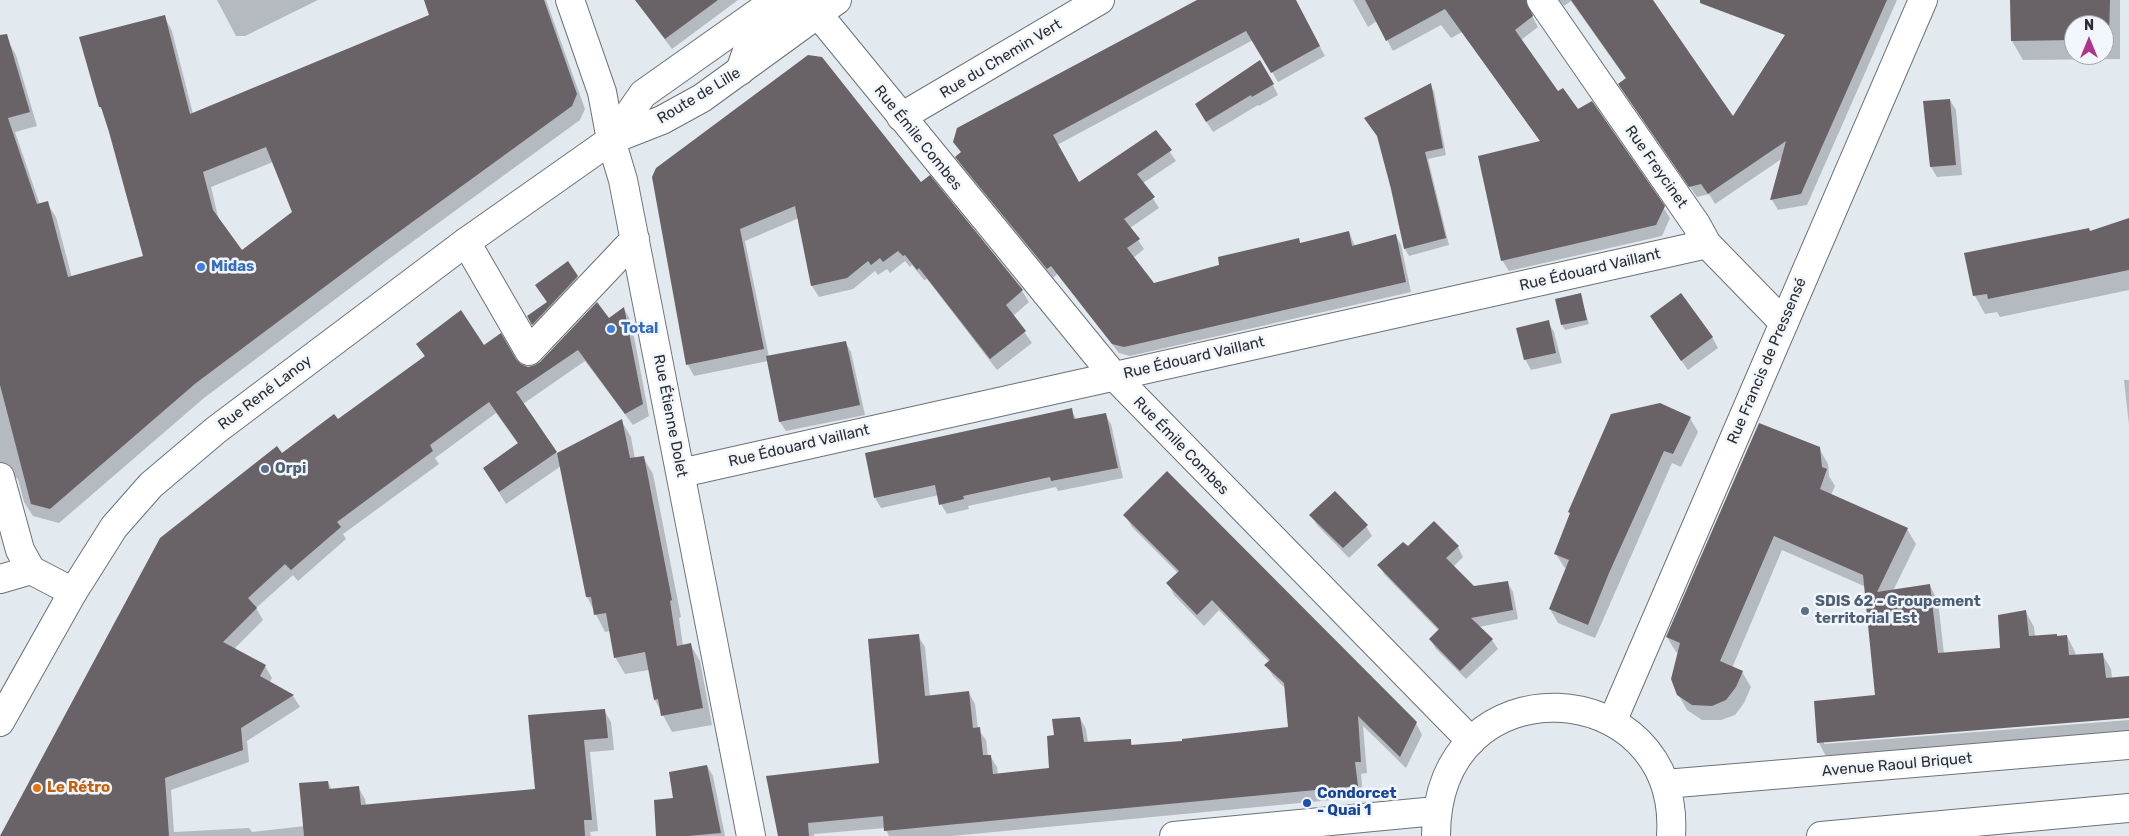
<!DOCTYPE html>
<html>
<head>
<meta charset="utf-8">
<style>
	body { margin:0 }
	#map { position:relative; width:2129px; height:836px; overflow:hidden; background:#e2e9ef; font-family:Rubik,sans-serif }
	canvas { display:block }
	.north { position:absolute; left:2064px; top:15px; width:50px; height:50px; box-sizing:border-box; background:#f0f6fc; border:1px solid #a1a6aa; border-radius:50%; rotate:0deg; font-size:14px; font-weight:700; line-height:20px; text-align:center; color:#2b2d30 }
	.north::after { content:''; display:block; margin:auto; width:18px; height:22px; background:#ad368c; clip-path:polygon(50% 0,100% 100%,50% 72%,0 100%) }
</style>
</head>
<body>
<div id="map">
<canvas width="2129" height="836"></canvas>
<div class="north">N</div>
</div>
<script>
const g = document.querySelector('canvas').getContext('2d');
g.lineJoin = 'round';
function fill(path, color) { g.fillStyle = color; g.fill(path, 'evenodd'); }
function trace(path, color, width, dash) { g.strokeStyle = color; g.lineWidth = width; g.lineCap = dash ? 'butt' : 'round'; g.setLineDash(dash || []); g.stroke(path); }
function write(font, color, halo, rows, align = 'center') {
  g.font = font + ' Rubik,sans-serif'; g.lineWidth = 5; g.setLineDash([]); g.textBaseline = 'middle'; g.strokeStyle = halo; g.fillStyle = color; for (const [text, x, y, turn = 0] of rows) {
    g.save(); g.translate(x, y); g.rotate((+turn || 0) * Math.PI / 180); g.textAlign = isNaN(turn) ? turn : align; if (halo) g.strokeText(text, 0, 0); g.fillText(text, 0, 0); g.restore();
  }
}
fill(new Path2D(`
	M 217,0 L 318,0 L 245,36 L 236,36 Z
	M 424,0 L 546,0 L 585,109 L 580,120 L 386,261 L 204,398 L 59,523 L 33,516 L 24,502 L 18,479 L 13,476 L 0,479 L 0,43 L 8,41 L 16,55 L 37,126 L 15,132 L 40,205 L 47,203 L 56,217 L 72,278 L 145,257 L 105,115 L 100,107 L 164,16 L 172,31 L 193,114 L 443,55 ZM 273,162 L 294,213 L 241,251 L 219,221 L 211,187 Z
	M 635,0 L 738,0 L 672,49 Z
	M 1199,0 L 1295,0 L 1325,56 L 1278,82 L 1253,40 L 1057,145 L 1079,184 L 1156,132 L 1176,161 L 1143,183 L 1159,208 L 1130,228 L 1144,249 L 1133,258 L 1153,284 L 1221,266 L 1298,239 L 1301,244 L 1349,232 L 1355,246 L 1396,236 L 1401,245 L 1411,292 L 1130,356 L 1119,353 L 1057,274 L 1053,278 L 962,167 L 957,157 L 962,153 L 954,141 Z
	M 1353,0 L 1536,0 L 1532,5 L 1531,14 L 1538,27 L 1521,40 L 1558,93 L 1578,111 L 1663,207 L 1670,218 L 1662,236 L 1509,271 L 1502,260 L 1541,142 L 1462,32 L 1451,38 L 1441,25 L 1393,51 L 1377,21 L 1368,27 Z
	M 1559,0 L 1650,0 L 1734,118 L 1816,0 L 1897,0 L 1807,205 L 1778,210 L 1772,200 L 1783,158 L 1715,204 L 1709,194 L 1697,197 L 1626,95 L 1627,80 L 1571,1 L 1564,6 Z
	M 2011,0 L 2120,0 L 2120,59 L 2023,60 L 2012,41 ZM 2074,25 L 2104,25 L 2104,55 L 2074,55 Z
	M 1266,71 L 1278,95 L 1259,106 L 1258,105 L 1213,132 L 1202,115 Z
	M 1430,85 L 1434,91 L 1446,155 L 1428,159 L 1449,245 L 1409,256 L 1405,249 L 1393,189 Z
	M 1950,100 L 1956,110 L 1962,175 L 1937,177 L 1931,167 Z
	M 653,177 L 921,183 L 930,177 L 1022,291 L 1029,302 L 1013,316 L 1032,343 L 997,370 L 927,279 L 924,280 L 912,265 L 910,267 L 905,261 L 890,273 L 887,269 L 878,275 L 875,271 L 853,289 L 819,297 L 812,286 L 799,218 L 745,241 L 769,357 L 845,342 L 851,352 L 865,415 L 786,431 L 780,422 L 768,361 L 694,376 L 688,365 Z
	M 2129,219 L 2129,290 L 2000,317 L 1997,312 L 1985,314 L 1975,296 L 1966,254 L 2090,233 Z
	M 568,263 L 583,287 L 539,334 L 528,316 L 548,303 Z
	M 1580,295 L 1589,324 L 1565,330 L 1562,325 Z
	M 624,309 L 631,321 L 649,416 L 633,425 L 585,361 L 523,404 L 557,454 L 621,420 L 631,437 L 635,459 L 643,457 L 653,474 L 681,617 L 679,618 L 683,646 L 690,644 L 700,661 L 712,725 L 672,732 L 655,700 L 649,670 L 625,674 L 615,657 L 610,631 L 605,632 L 587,597 L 561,466 L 506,504 L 492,481 L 519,445 L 496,413 L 435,458 L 439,464 L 343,534 L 346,539 L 298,581 L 293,575 L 256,608 L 263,620 L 234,649 L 265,666 L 272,678 L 269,683 L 293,696 L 300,707 L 247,741 L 249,762 L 171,790 L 174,832 L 249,828 L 252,832 L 305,826 L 328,782 L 332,790 L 358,787 L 365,799 L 366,805 L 536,790 L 604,710 L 611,722 L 614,750 L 590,752 L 598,831 L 590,832 L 591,836 L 1,836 L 282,454 L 338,421 L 425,357 L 418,344 L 484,347 L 520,365 L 528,368 L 535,367 Z
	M 1548,322 L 1554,332 L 1562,363 L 1531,370 L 1525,359 Z
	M 1657,326 L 1712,337 L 1718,348 L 1688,370 Z
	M 2124,380 L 2129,380 L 2129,425 Z
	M 1071,410 L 1077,420 L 1105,414 L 1111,424 L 1123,478 L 1058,491 L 1056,487 L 968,506 L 969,509 L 947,514 L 941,504 L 939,495 L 881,508 L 875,498 Z
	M 1690,418 L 1698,432 L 1681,467 L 1672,463 L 1595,638 L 1558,623 L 1550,609 L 1567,569 L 1564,567 L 1556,554 L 1571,515 L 1569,512 Z
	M 1819,448 L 1828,464 L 1829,476 L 1835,486 L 1831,495 L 1907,529 L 1916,544 L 1893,591 L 1930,586 L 1938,601 L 1944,654 L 2002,650 L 2026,612 L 2034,627 L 2035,636 L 2057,635 L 2058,637 L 2067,636 L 2075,652 L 2076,656 L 2102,654 L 2111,669 L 2112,679 L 2129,677 L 2129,717 L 1824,741 L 1824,744 L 2129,720 L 2129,734 L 1827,758 L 1819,743 L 1877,696 L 1866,587 L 1782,550 L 1732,668 L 1742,672 L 1751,687 L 1744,703 L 1735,715 L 1721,720 L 1702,720 L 1687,710 L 1678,694 L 1679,653 L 1676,652 L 1667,637 Z
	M 1125,515 L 1416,723 L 1422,735 L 1406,768 L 1363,726 L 1367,773 L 1361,774 L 1363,797 L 952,836 L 889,836 L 885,828 L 814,834 L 814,836 L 780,836 L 879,765 L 918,636 L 925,647 L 930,697 L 969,693 L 975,704 L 978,729 L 986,740 L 988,756 L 990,756 L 997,767 L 998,775 L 1050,769 L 1055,737 L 1080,718 L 1086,729 L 1088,743 L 1130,740 L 1133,746 L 1183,742 L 1289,728 L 1286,689 L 1273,676 L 1266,665 L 1269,662 L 1219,610 L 1204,626 L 1174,595 L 1168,583 L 1178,573 L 1132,527 Z
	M 1311,515 L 1366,526 L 1372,536 L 1349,558 L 1317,525 Z
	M 1434,523 L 1458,547 L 1463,557 L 1453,567 L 1473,588 L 1507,582 L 1513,592 L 1518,619 L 1479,627 L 1492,640 L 1498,649 L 1466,679 L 1436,649 L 1430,639 L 1439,631 L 1384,574 L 1379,565 L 1408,548 Z
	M 707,766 L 713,776 L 725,836 L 658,836 L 674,799 Z`), '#0003');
fill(new Path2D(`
	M 424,0 L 544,0 L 577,94 L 572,106 L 378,247 L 196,383 L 50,509 L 31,504 L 0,385 L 0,35 L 7,34 L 30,112 L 8,118 L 37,204 L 48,201 L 68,277 L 143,256 L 109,132 L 101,107 L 99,107 L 79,37 L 165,15 L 190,114 L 429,15 ZM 266,147 L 292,212 L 242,250 L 213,210 L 203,172 Z
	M 635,0 L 718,0 L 665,39 Z
	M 1197,0 L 1296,0 L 1320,46 L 1271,73 L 1246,31 L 1053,135 L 1079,182 L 1156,130 L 1172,150 L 1137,174 L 1155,197 L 1124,219 L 1140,239 L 1127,248 L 1154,283 L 1219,265 L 1218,257 L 1299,238 L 1300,243 L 1349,231 L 1352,246 L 1396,234 L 1406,282 L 1124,347 L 1112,344 L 1051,266 L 1047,269 L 955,157 L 961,152 L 953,142 L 957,128 Z
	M 1365,0 L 1526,0 L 1533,16 L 1515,30 L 1558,91 L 1563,88 L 1578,109 L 1592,101 L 1665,206 L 1656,225 L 1501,261 L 1478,156 L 1540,141 L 1445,9 L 1386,41 Z
	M 1571,0 L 1653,0 L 1733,116 L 1785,35 L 1700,3 L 1700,0 L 1887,0 L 1801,194 L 1770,200 L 1786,141 L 1708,194 L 1701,184 L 1689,187 L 1618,84 L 1626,78 Z
	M 2010,0 L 2110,0 L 2109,40 L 2104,40 L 2104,25 L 2074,25 L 2074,40 L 2011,41 Z
	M 808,55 L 822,57 L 921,182 L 930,175 L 1023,290 L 1006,305 L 1026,331 L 990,359 L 919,268 L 917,270 L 905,255 L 903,256 L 898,251 L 883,262 L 880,258 L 871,265 L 868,261 L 847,278 L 811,286 L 795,206 L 740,229 L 764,349 L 686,365 L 652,177 L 656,168 Z
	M 1260,60 L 1274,84 L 1252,97 L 1251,95 L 1206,122 L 1195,104 Z
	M 1431,83 L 1443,148 L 1425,152 L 1446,238 L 1404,249 L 1391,189 L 1377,136 L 1364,118 Z
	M 1950,99 L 1956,165 L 1930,167 L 1923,101 Z
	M 2129,218 L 2129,270 L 1988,299 L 1987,294 L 1973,296 L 1964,253 L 2089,228 L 2090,231 Z
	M 568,261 L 578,276 L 532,325 L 527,316 L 547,302 L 535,285 Z
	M 1581,293 L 1587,320 L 1561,325 L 1555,299 Z
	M 1681,293 L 1713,337 L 1681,361 L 1650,316 Z
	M 597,302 L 609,318 L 624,307 L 643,404 L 625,414 L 578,350 L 516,392 L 557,452 L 499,492 L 483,468 L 518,443 L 489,402 L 430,445 L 433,451 L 337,522 L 341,527 L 291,570 L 285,564 L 248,598 L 257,608 L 223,642 L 266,665 L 260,676 L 294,695 L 241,728 L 243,750 L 165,778 L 169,836 L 0,836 L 160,538 L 277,446 L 282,453 L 334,414 L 338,419 L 425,356 L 416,344 L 461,310 L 484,345 L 501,333 L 516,359 L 521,364 L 528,367 L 535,365 L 540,362 Z
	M 1549,320 L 1556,353 L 1524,360 L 1516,328 Z
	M 846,341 L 860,405 L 779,422 L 766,356 Z
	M 1660,403 L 1691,417 L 1673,454 L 1664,451 L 1609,573 L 1588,625 L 1549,609 L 1569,560 L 1554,554 L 1570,513 L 1568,512 L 1611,414 Z
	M 1072,408 L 1074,419 L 1106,413 L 1118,468 L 1051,481 L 1050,477 L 963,496 L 964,499 L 939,505 L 935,485 L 874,498 L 865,453 Z
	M 622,419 L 630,458 L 644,456 L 672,600 L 670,601 L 677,646 L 691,643 L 703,708 L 661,716 L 658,699 L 654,700 L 645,652 L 614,658 L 606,613 L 594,615 L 591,597 L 586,597 L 557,453 Z
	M 1759,423 L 1820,447 L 1822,467 L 1827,469 L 1820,489 L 1908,528 L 1877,592 L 1930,584 L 1938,653 L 2000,648 L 1998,615 L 2026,610 L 2029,636 L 2057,634 L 2057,636 L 2067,635 L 2069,655 L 2103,653 L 2106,678 L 2129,676 L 2129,718 L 1817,743 L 1814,701 L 1875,695 L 1863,575 L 1774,536 L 1720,661 L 1743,671 L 1736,687 L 1726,700 L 1712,706 L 1692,705 L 1677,695 L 1671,679 L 1680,643 L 1666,637 Z
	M 1167,471 L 1417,722 L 1400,757 L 1358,716 L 1361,762 L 1355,762 L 1358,786 L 884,831 L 883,816 L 808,823 L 809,836 L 778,836 L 766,776 L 879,763 L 868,639 L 919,634 L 925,696 L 969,691 L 973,728 L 980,727 L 983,755 L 991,755 L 993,774 L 1049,768 L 1047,736 L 1054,735 L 1052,719 L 1080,717 L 1084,742 L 1131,739 L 1131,745 L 1182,741 L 1182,739 L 1288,727 L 1284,683 L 1264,665 L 1270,660 L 1212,600 L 1197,615 L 1166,583 L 1179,571 L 1123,515 Z
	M 1335,491 L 1368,525 L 1343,548 L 1309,515 Z
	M 1434,521 L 1459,546 L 1446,558 L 1474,586 L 1508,581 L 1513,610 L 1471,618 L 1493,639 L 1460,671 L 1429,639 L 1439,629 L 1377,565 L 1403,542 L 1408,546 Z
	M 605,709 L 608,738 L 584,740 L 592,820 L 584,820 L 585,836 L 304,836 L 299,783 L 328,781 L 329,789 L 359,786 L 361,805 L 535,789 L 528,715 Z
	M 707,765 L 721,833 L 688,836 L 656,836 L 654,800 L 673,798 L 669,772 Z`), '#696267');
const minor = new Path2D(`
	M 570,0 L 602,92 L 611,140 L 623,180 L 751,836
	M 1541,0 L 1696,224 L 1707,244 L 1784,323
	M 818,14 L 1114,376 L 1471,741
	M 740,71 L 750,42 L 807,0
	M 901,117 L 1100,0
	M 466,242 L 529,351 L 635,239
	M 681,473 L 1707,244
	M 0,477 L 20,550 L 31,570 L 73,592
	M 0,579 L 31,570
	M 1612,722 L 1923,0`);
const major = new Path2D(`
	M 611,140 L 643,94 L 776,0
	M 0,722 L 73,592 L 114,527 L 151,485 L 216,430 L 466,242 L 611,140 L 662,120 L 702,98 L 837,0
	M 1665,784 L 2129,745
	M 1174,836 L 1436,811
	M 1436,836 C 1436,657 1682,673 1671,836
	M 1821,836 L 2129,808`);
trace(minor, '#6d7278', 30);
trace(major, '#6d7278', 30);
trace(minor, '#fff', 28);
trace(major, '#fff', 28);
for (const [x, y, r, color] of [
	[201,267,5,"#3f7fe0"],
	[611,329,5,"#3f7fe0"],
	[265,469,5,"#5c6f8a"],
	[1805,611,5,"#5c6f8a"],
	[37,788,5,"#e8710a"],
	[1307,803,5,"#1a4fb4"]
]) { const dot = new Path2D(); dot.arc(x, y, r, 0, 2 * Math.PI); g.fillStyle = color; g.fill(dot); trace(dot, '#f0f6fc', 2); }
write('15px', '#2b2d30', '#f0f6fc', [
	["Rue du Chemin Vert",1001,59,-31],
	["Route de Lille",699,96,-31],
	["Rue Émile Combes",918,138,51],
	["Rue Freycinet",1656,167,55],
	["Rue Édouard Vaillant",1590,270,-13],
	["Rue Édouard Vaillant",1194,358,-13],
	["Rue Francis de Pressensé",1767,361,-67],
	["Rue René Lanoy",265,393,-37],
	["Rue Étienne Dolet",670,416,79],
	["Rue Édouard Vaillant",799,446,-13],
	["Rue Émile Combes",1181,446,46],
	["Avenue Raoul Briquet",1897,765,-5]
]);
write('bold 15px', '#366cbe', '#f0f6fc', [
	["Midas",211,267],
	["Total",621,329]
], 'left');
write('bold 15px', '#4e5e75', '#f0f6fc', [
	["Orpi",275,469],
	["SDIS 62 - Groupement",1815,602],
	["territorial Est",1815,619]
], 'left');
write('bold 15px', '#c56008', '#f0f6fc', [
	["Le Rétro",47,788]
], 'left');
write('bold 15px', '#164399', '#f0f6fc', [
	["Condorcet",1317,794],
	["- Quai 1",1317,811]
], 'left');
</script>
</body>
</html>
